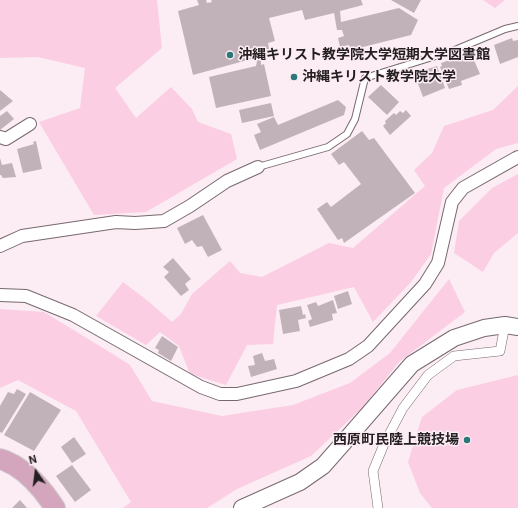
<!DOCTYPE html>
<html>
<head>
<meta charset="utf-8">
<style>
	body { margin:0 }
	#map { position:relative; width:518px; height:508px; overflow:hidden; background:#fcecf3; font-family:Roboto,sans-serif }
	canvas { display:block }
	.north { position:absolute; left:16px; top:452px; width:40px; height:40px; -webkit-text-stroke:3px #fcecf3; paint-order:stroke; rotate:346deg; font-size:11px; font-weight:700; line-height:16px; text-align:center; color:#231e20 }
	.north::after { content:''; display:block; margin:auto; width:14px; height:18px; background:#231e20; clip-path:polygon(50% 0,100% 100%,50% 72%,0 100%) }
</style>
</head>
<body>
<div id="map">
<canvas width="518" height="508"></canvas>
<div class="north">N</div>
</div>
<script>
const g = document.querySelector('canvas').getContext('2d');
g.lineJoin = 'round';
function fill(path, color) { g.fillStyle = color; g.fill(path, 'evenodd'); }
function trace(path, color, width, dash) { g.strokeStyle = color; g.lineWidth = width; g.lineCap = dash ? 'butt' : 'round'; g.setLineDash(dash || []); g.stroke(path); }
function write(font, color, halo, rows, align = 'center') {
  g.font = font + ' Roboto,"Noto Sans JP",sans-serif'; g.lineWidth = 3; g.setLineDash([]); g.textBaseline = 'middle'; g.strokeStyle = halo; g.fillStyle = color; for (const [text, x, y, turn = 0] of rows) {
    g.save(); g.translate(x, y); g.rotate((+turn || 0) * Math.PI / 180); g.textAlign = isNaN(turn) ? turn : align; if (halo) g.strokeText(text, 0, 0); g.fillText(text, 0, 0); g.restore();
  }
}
fill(new Path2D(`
	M 0,0 L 157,0 L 162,48 L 115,88 L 136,118 L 171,87 L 192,109 L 198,122 L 231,134 L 237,159 L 146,212 L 94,215 L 39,122 L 80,108 L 85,68 L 38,57 L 0,58 Z
	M 483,0 L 505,0 L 495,8 Z
	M 518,86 L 518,143 L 496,149 L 444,188 L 431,254 L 411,282 L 373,322 L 354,287 L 277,305 L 273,344 L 247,345 L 226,385 L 190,374 L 179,346 L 160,332 L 146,345 L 96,316 L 123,282 L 148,301 L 172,322 L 181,314 L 192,294 L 230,261 L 240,273 L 262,277 L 329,243 L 353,248 L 425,186 L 414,170 L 432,153 L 444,126 L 493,110 Z
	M 518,174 L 518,233 L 494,253 L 483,272 L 454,253 L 459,221 L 492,188 Z
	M 449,279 L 465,312 L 399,362 L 364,406 L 311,456 L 237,489 L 207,508 L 123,508 L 131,502 L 76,411 L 18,380 L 0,388 L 0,309 L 44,312 L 103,348 L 130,365 L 152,401 L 222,416 L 293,405 L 350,383 L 390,353 Z
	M 518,375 L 518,508 L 432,508 L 420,493 L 408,462 L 422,417 L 457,390 Z`), '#fbcee3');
fill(new Path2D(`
	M 197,0 L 206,0 L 207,3 L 212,2 L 211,0 L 361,0 L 363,5 L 340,11 L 341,22 L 399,8 L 418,20 L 411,35 L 351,50 L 349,45 L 340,47 L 338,38 L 344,36 L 342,30 L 337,30 L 334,13 L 305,20 L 302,10 L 269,18 L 275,41 L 268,43 L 269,49 L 265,50 L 261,58 L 261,65 L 264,64 L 271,96 L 216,108 L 209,77 L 256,66 L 259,51 L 254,52 L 255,58 L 193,75 L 178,11 L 199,5 Z
	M 391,0 L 421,0 L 414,13 Z
	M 512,38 L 513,41 L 518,40 L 518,57 L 500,64 L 494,45 Z
	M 471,53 L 480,74 L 461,81 L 462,85 L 449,89 L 440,67 L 442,66 L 441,63 Z
	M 437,66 L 445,88 L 423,97 L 417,81 L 426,78 L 424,70 Z
	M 381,85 L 399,102 L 387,115 L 368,97 Z
	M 0,90 L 13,101 L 0,111 Z
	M 338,100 L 346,107 L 344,115 L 260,150 L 254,135 L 261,132 L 257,124 L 274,117 L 278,125 Z
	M 271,103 L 274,116 L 242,123 L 239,110 Z
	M 406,110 L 411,116 L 390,135 L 383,126 L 386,123 L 385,121 L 394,113 L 396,115 L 400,111 L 403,113 Z
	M 7,111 L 14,119 L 0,130 L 0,116 Z
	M 362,131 L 369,140 L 374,138 L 415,193 L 344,243 L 342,238 L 338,240 L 317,209 L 327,202 L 331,207 L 361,184 L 344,162 L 339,165 L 331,154 Z
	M 36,141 L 42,169 L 23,173 L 17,149 L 34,144 L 33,142 Z
	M 0,158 L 2,165 L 12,163 L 16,177 L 3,178 L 1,175 L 0,175 Z
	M 203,215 L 222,250 L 208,257 L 202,246 L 197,247 L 192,240 L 185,244 L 177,228 Z
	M 173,258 L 191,279 L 185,284 L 189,290 L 181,296 L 164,277 L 169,272 L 163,267 Z
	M 348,291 L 352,304 L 338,309 L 334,296 Z
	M 333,300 L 337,313 L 332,314 L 333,320 L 310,327 L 308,321 L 312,319 L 307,305 L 316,302 L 318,306 Z
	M 301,306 L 303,315 L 305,314 L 306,318 L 298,320 L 300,331 L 283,334 L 279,310 Z
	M 162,336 L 178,347 L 171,361 L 158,353 L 159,350 L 155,348 Z
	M 262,353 L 265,361 L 274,359 L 277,369 L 251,377 L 248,366 L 255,365 L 253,356 Z
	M 17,389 L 26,394 L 2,433 L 0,432 L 0,406 L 8,392 L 14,394 Z
	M 30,392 L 61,410 L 34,451 L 4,435 Z
	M 74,437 L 86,454 L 72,463 L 61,447 Z
	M 72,465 L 91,490 L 75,502 L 56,476 Z
	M 20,500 L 27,508 L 12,508 Z`), '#c1b2b9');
const service = new Path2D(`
	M 258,167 L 328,147 L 347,134 L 355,119 L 365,78 L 455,50 L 505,29 L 518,26`);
const pedestrian = new Path2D(`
	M 378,508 L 373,471 L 384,444 L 403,408 L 428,375 L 454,356 L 500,351 L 505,325`);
const minor = new Path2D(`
	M 0,137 L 6,139 L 30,124
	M 0,246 L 22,236 L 116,222 L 135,223 L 164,221 L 190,206 L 227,181 L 258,167
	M 0,295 L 26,296 L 73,315 L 201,387 L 220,394 L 237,394 L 296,381 L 349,359 L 368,346 L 425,284 L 438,263 L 452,202 L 463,188 L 516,158 L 518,157`);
const tertiary = new Path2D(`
	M 242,508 L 300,482 L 323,466 L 345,441 L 412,364 L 454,338 L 484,328 L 505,325 L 518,327`);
const primary = new Path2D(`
	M 0,459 C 5,460 9,463 14,465 C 32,476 44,491 55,508`);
trace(service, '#77696f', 8);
trace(pedestrian, '#77696f', 10);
trace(minor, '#77696f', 14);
trace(tertiary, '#77696f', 18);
trace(primary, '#d3d2d2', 22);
trace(service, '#fff', 6);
trace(pedestrian, '#fff', 9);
trace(minor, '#fff', 12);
trace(tertiary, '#fff', 16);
trace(primary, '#d3a6bd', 20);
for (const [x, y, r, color] of [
	[230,55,4,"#2d777a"],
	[294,77,4,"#2d777a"],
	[467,440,4,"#2d777a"]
]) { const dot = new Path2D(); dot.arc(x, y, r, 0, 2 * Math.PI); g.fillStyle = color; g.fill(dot); trace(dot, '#fcecf3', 1.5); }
write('bold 14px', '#231e20', '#fcecf3', [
	["沖縄キリスト教学院大学短期大学図書館",238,55],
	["沖縄キリスト教学院大学",302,77],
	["西原町民陸上競技場",459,440,"right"]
], 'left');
</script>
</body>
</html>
